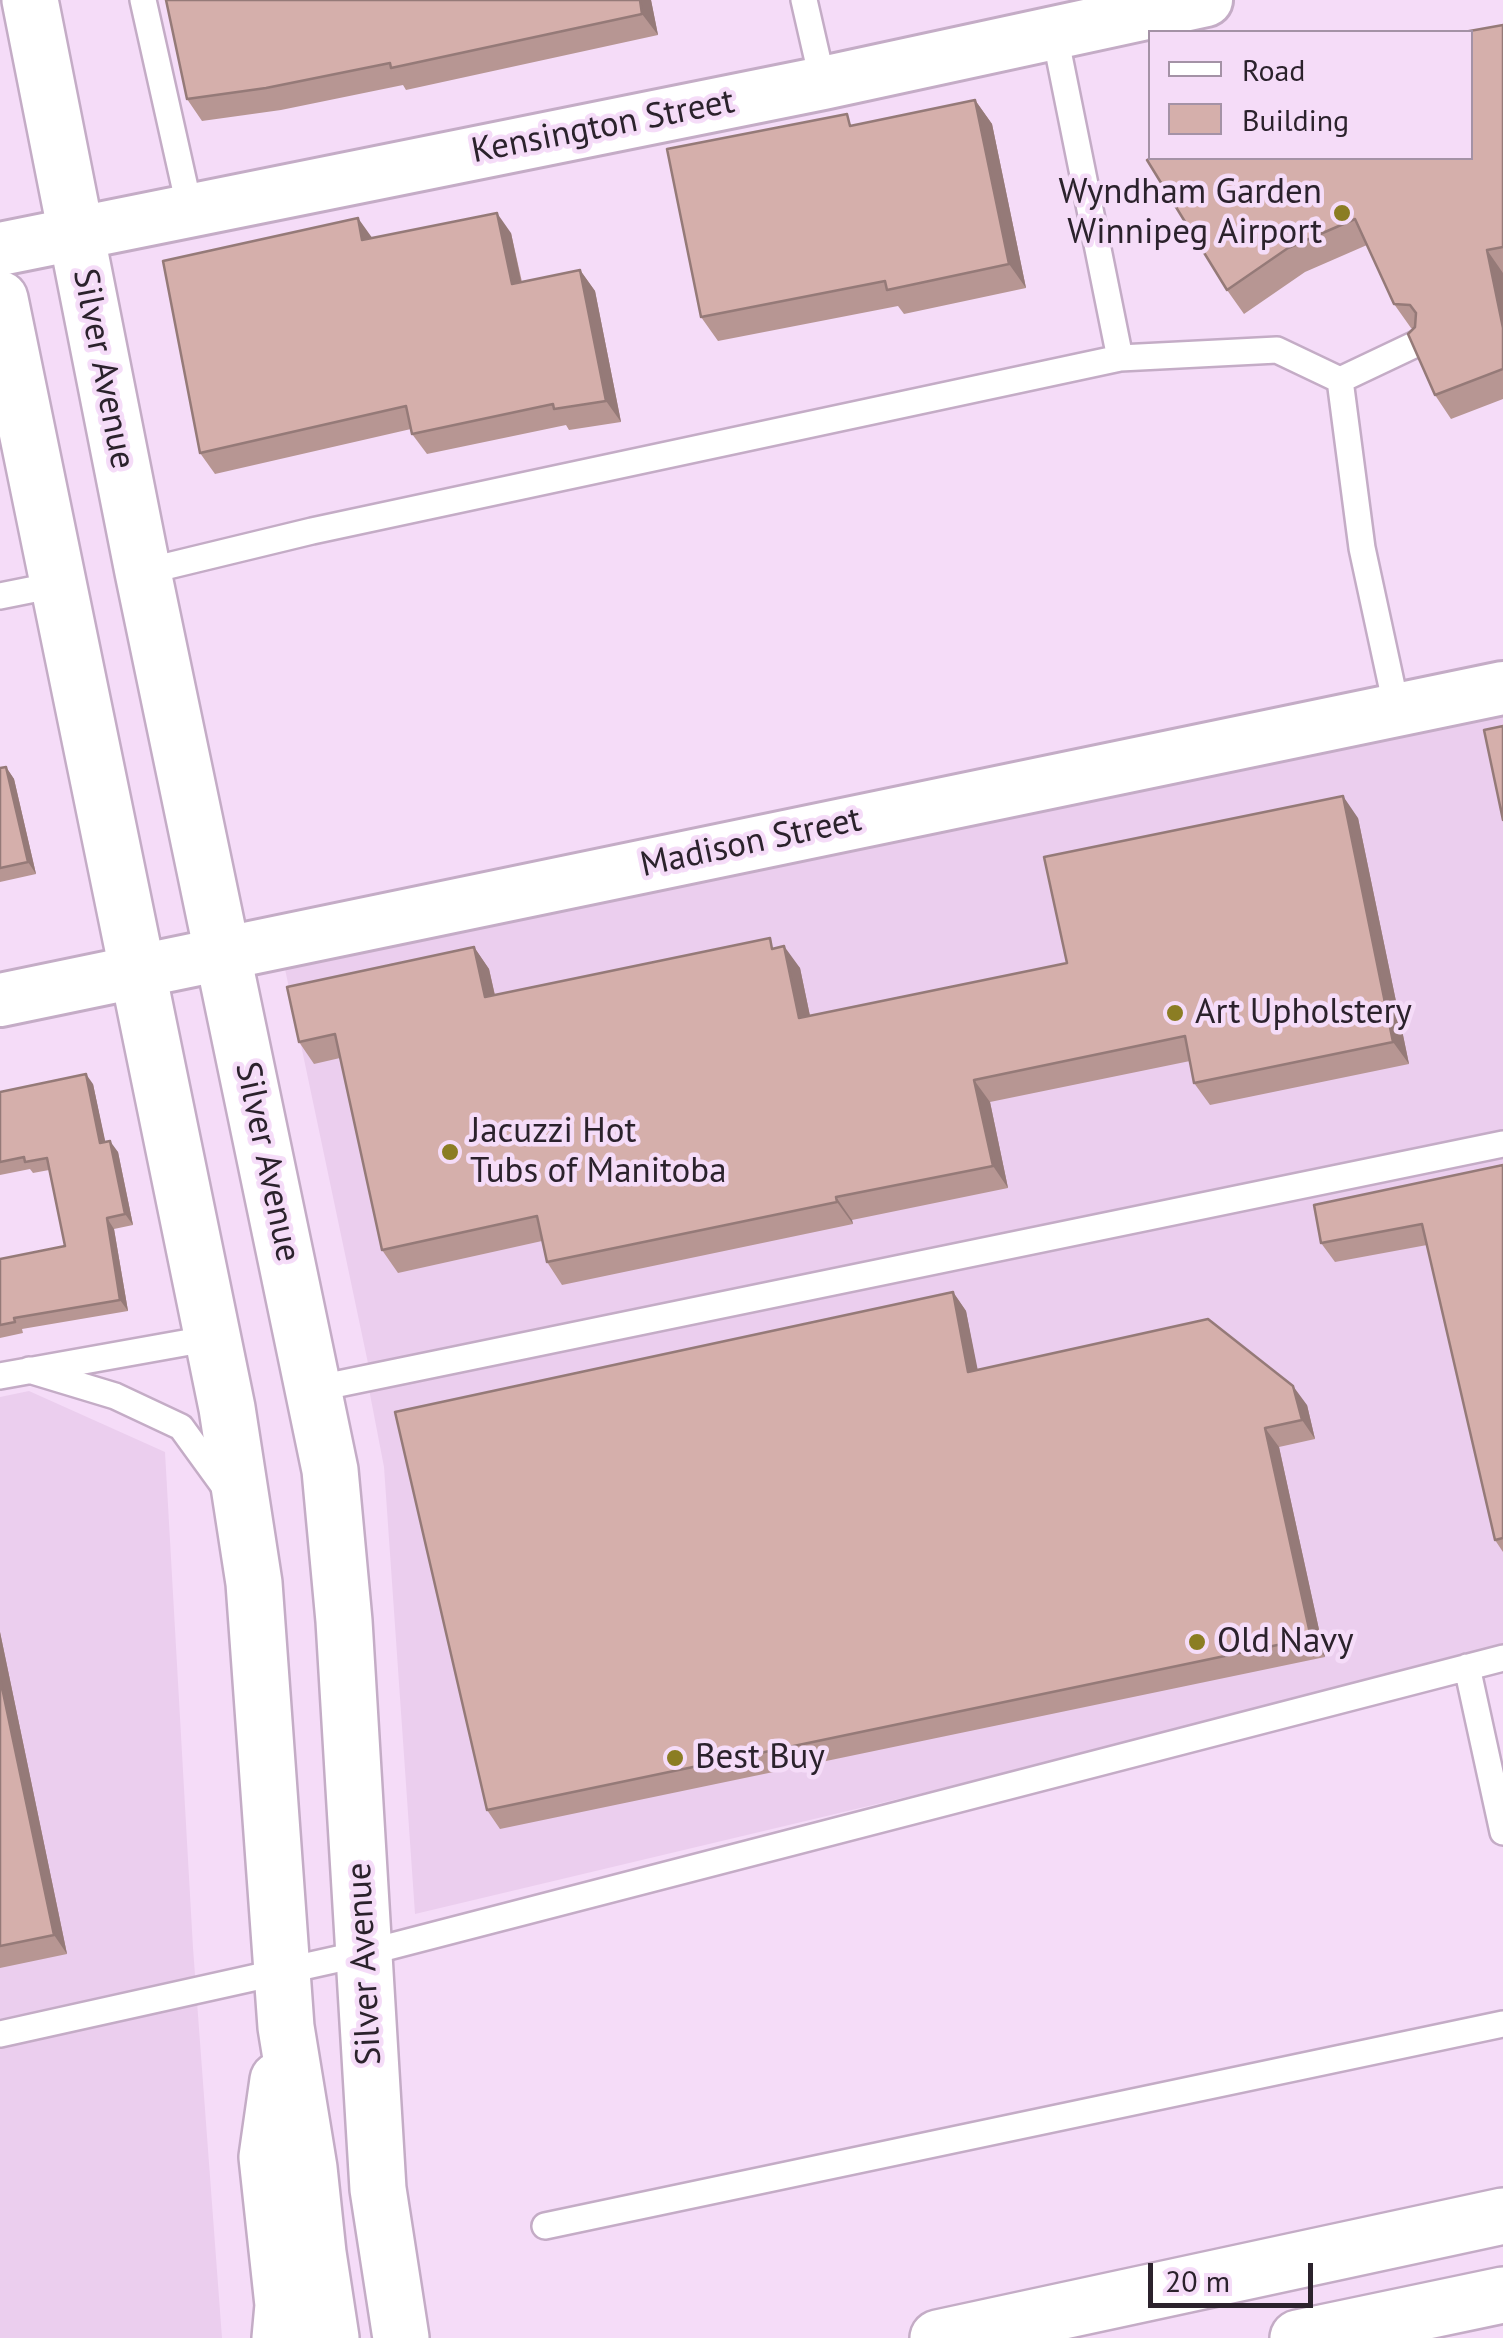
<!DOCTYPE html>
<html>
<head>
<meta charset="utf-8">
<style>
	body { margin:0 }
	#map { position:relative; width:1503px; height:2338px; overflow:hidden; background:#f5dcf8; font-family:"PT Sans",sans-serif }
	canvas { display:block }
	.legend { position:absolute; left:1148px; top:30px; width:325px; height:130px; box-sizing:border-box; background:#f5dcf8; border:2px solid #a492a6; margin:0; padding:12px 18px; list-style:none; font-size:30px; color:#2b222c }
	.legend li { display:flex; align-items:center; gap:20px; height:50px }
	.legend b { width:50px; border:2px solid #a492a6 }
	.scale { position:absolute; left:1148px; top:2263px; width:165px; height:45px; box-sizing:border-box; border:5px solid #2b222c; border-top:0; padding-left:12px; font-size:30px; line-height:35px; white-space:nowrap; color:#2b222c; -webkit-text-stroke:8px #f5dcf8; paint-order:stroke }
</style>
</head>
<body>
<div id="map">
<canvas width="1503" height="2338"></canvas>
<ul class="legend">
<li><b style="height:12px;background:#fff"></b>Road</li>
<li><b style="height:28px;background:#d5afab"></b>Building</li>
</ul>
<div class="scale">20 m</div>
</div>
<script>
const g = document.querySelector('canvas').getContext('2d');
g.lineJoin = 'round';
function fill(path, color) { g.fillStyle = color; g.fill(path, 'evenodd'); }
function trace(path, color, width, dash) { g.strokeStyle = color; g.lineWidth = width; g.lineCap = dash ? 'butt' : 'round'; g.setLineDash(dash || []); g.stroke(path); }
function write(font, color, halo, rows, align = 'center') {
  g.font = font + ' "PT Sans",sans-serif'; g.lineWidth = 9; g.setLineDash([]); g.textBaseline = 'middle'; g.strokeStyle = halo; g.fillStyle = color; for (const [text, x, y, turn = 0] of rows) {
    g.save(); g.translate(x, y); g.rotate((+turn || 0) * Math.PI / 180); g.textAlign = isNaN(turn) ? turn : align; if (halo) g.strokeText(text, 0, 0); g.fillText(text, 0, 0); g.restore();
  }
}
fill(new Path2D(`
	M 1503,700 L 1503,1135 L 369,1368 L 281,950 Z
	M 1503,1150 L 1503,1655 L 415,1914 L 384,1467 L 368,1384 Z
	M 29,1391 L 165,1452 L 193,1948 L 222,2338 L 0,2338 L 0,1397 Z`), '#ebceee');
const service = new Path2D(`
	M 143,0 L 190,210
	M 804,0 L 823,83
	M 1054,31 L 1120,358
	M 143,572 L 312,531 L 1120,358 L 1277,350 L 1340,380
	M 0,596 L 60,584
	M 1397,710 L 1362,548 L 1340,380 L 1418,343
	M 29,1370 L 115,1396 L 181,1427 L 226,1489
	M 0,1376 L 212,1338
	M 314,1389 L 1503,1144
	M 1467,1667 L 1503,1832
	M 0,2034 L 365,1953 L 1503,1658
	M 545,2226 L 1503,2024`);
const minor = new Path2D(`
	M 0,249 L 823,83 L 1206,0
	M 0,1000 L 1503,688`);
const tertiary = new Path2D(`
	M 30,0 L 143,572 L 330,1470 L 344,1621 L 378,2189 L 401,2338
	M 0,299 L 227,1408 L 254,1583 L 286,2027 L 309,2168 L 318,2253 L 331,2338
	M 278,2080 L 267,2157 L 283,2305 L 280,2338`);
const secondary = new Path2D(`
	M 938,2338 L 1503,2216
	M 1298,2338 L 1503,2295`);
trace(service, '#c4acc6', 30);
trace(minor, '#c4acc6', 58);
trace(tertiary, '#c4acc6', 60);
trace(secondary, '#c4acc6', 60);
trace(service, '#fff', 25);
trace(minor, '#fff', 52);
trace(tertiary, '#fff', 55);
trace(secondary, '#fff', 55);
fill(new Path2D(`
	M 651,0 L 658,35 L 406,90 L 403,85 L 281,110 L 202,121 L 187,99 Z
	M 1503,25 L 1503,399 L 1451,419 L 1435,395 L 1414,329 L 1411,328 L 1394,304 L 1367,245 L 1305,272 L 1244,314 L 1227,290 Z
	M 975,100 L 992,124 L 1026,288 L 904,314 L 898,306 L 718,341 L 701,317 L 855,125 Z
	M 511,233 L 522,282 L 580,270 L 595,291 L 621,422 L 569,430 L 566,425 L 427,454 L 412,434 L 411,429 L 215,474 L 200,453 L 372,238 Z
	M 6,767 L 14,779 L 36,874 L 0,882 L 0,768 Z
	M 1358,818 L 1409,1064 L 1210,1105 L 1194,1083 L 1190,1061 L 990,1102 L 1008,1188 L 852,1220 L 853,1224 L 562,1285 L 547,1262 L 542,1241 L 398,1273 L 382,1250 L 340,1058 L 314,1064 L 299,1042 L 474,947 L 489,969 L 495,995 L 778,948 L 800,968 L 810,1016 L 1067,963 Z
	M 93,1084 L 105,1142 L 118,1152 L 133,1225 L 114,1229 L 128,1311 L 22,1329 L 23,1333 L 0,1338 L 0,1259 L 65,1246 L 49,1170 L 33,1173 L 30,1169 L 0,1175 L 0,1092 Z
	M 1503,1165 L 1503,1552 L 1495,1540 L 1427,1245 L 1335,1262 L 1321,1243 Z
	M 953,1292 L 966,1311 L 977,1370 L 1307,1405 L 1315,1439 L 1279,1447 L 1325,1657 L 500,1829 L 487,1810 Z
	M 0,1632 L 67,1954 L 0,1968 Z`), '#b79693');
fill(new Path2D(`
	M 640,0 L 651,0 L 658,35 L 642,14 Z
	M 975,100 L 992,124 L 1026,288 L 1009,264 Z
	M 497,213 L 511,233 L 526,305 L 512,284 Z
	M 358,218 L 373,239 L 362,240 Z
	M 1487,250 L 1503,273 L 1503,328 Z
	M 580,270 L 595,291 L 621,422 L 606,401 Z
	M 6,767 L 14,779 L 36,874 L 28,862 Z
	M 1343,796 L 1358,818 L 1409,1064 L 1393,1042 Z
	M 784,946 L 800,968 L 815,1040 L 799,1018 Z
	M 474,947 L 489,969 L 500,1019 L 485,997 Z
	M 86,1074 L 93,1084 L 108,1154 L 100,1143 Z
	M 974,1080 L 990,1102 L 1008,1188 L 993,1166 Z
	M 110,1141 L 118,1152 L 133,1225 L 125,1214 Z
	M 836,1197 L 852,1220 L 853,1224 L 837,1202 Z
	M 107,1218 L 114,1229 L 128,1311 L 120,1300 Z
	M 953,1292 L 966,1311 L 982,1391 L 968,1372 Z
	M 1293,1386 L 1307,1405 L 1315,1439 L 1302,1420 Z
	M 1265,1428 L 1279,1447 L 1325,1657 L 1311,1638 Z
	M 0,1632 L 67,1954 L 54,1935 L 0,1678 Z`), '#957a78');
const building = new Path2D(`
	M 166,0 L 640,0 L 642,14 L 391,68 L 390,63 L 266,88 L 187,99 Z
	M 1503,25 L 1503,247 L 1487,250 L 1503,328 L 1503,369 L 1435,395 L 1408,334 L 1415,327 L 1416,313 L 1410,305 L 1394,304 L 1355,219 L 1288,248 L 1227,290 L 1147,160 L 1151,158 L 1470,158 L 1470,32 L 1464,32 Z
	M 975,100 L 1009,264 L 887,290 L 885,281 L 701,317 L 667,149 L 847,114 L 850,126 Z
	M 497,213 L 512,284 L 580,270 L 606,401 L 554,409 L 553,404 L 412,434 L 406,406 L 200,453 L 163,261 L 358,218 L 362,240 Z
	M 1503,726 L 1503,820 L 1484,730 Z
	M 6,767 L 28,862 L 0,868 L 0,768 Z
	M 1343,796 L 1393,1042 L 1194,1083 L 1185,1036 L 974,1080 L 993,1166 L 836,1197 L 837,1202 L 547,1262 L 537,1216 L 382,1250 L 335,1034 L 299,1042 L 287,987 L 474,947 L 485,997 L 770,938 L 772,949 L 784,946 L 799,1018 L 1067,963 L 1044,857 Z
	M 86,1074 L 100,1143 L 110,1141 L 125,1214 L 107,1218 L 120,1300 L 14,1318 L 15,1322 L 0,1325 L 0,1259 L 65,1246 L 47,1158 L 25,1162 L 24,1157 L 0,1162 L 0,1092 Z
	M 1503,1165 L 1503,1538 L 1495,1540 L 1422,1224 L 1321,1243 L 1314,1205 Z
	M 953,1292 L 968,1372 L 1208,1319 L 1293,1386 L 1302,1420 L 1265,1428 L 1311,1638 L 487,1810 L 395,1412 Z
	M 0,1678 L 54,1935 L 0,1946 Z`);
fill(building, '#d5afab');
trace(building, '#957a78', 2.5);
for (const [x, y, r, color] of [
	[1342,213,10,"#8b7d23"],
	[1175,1013,10,"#8b7d23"],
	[450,1152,10,"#8b7d23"],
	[1197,1642,10,"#8b7d23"],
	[675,1758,10,"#8b7d23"]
]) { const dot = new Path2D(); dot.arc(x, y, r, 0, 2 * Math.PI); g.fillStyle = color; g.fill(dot); trace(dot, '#f5dcf8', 4); }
write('35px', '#2b222c', '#f5dcf8', [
	["Kensington Street",603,127,-11],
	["Silver Avenue",103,369,79],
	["Madison Street",751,843,-12],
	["Silver Avenue",267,1162,78],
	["Silver Avenue",365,1964,-93]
]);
write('35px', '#2b222c', '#f5dcf8', [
	["Wyndham Garden",1322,193,"right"],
	["Winnipeg Airport",1322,233,"right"],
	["Art Upholstery",1195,1013],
	["Jacuzzi Hot",470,1132],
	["Tubs of Manitoba",470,1172],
	["Old Navy",1217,1642],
	["Best Buy",695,1758]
], 'left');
</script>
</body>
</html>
